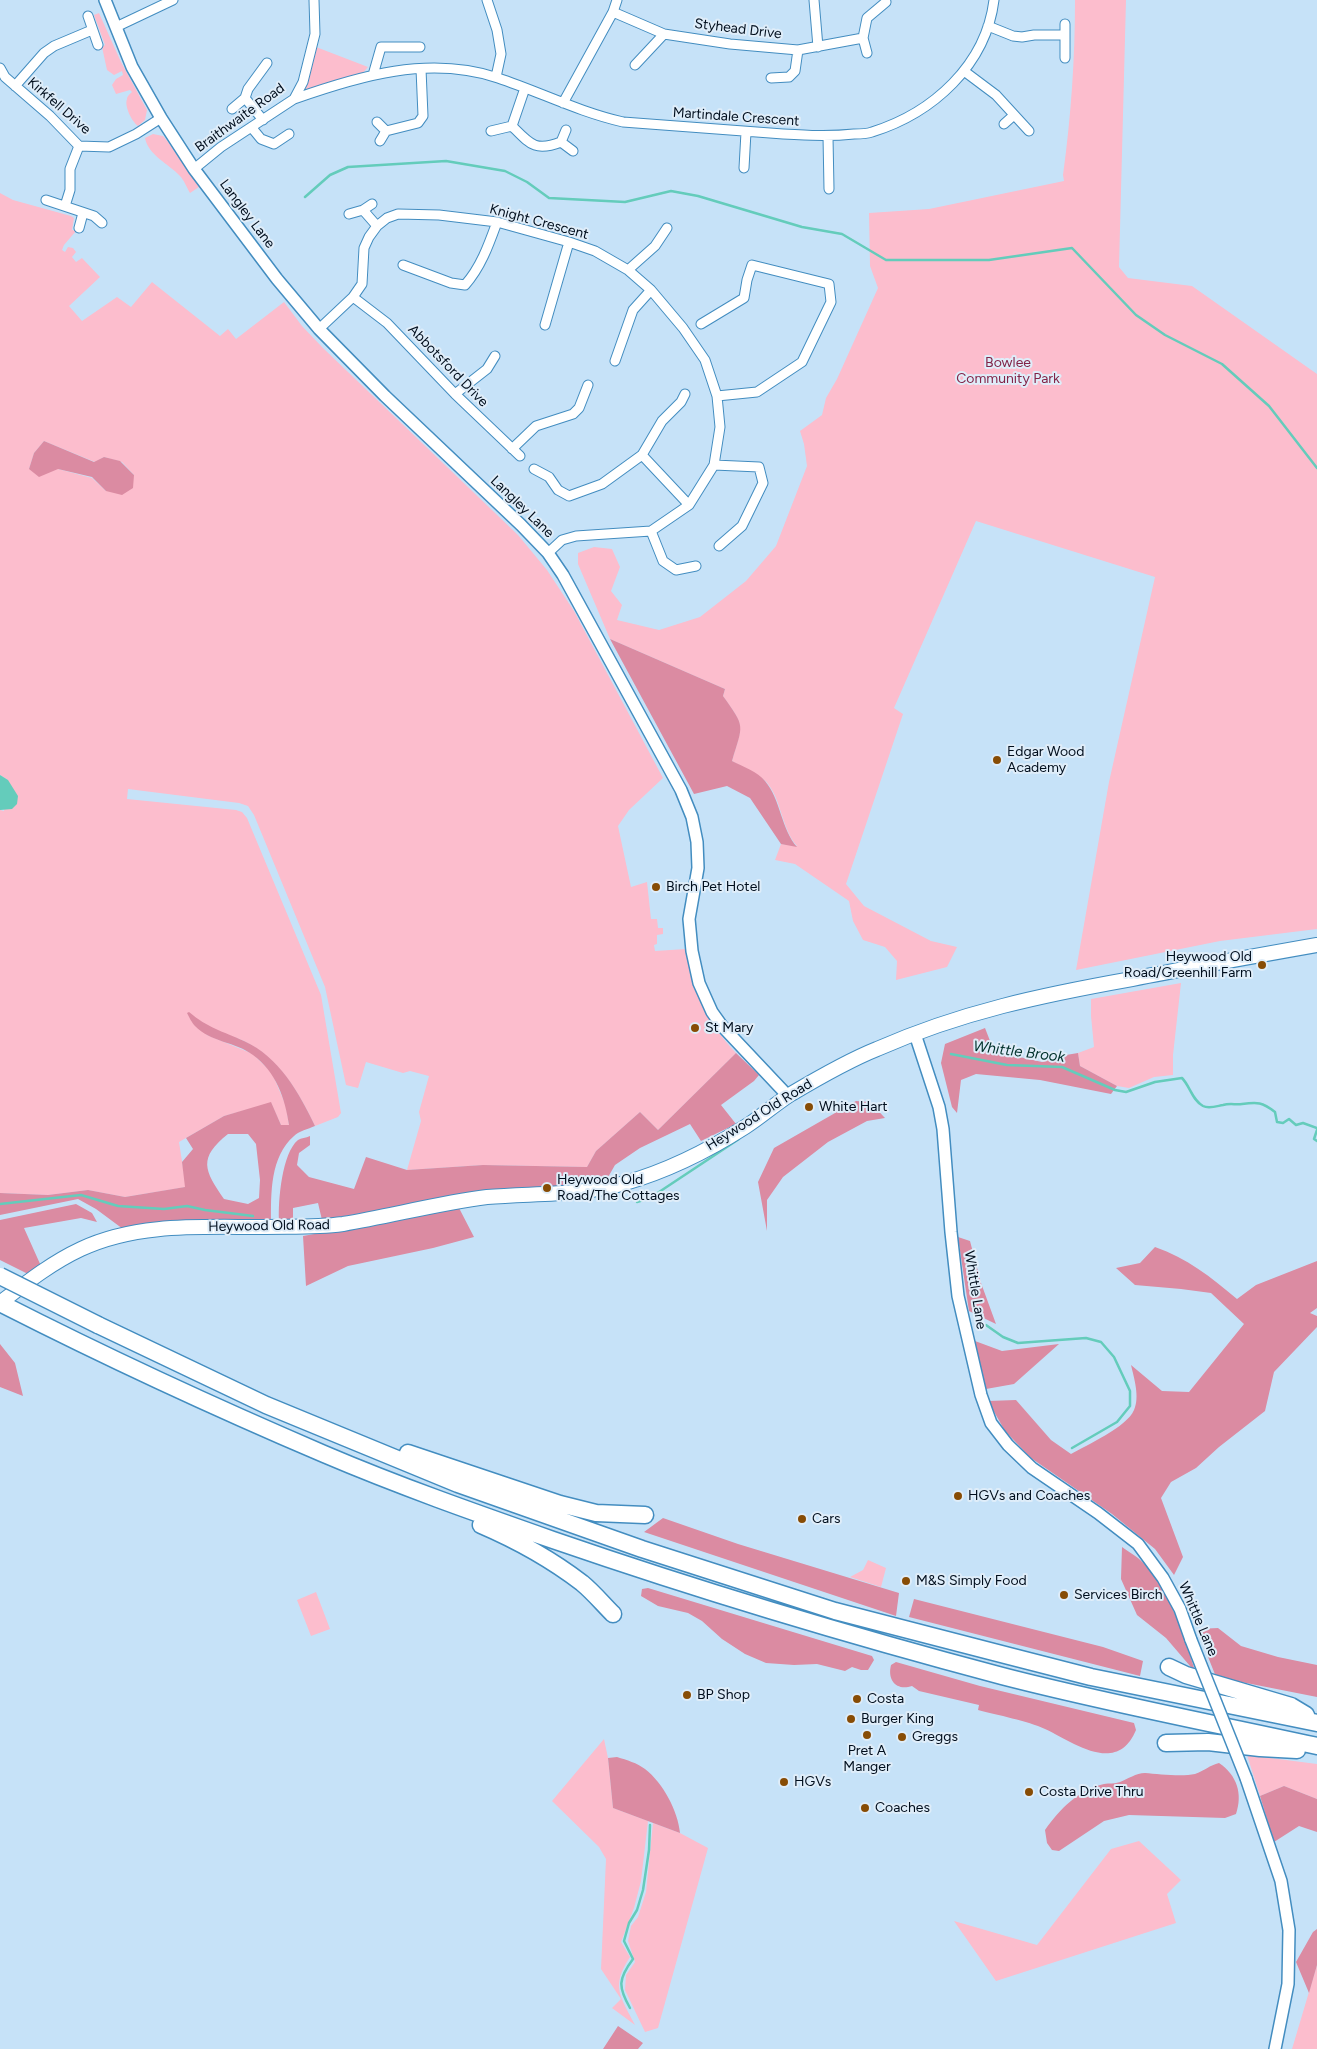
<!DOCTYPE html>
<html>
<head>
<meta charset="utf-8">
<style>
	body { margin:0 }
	canvas { display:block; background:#c6e2f8 }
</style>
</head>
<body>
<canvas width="1317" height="2049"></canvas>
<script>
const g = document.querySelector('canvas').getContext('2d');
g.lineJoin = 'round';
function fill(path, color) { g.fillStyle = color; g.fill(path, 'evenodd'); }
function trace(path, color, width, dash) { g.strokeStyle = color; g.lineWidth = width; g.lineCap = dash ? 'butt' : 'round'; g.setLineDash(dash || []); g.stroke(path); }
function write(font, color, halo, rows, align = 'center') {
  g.font = font + ' Figtree,sans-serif'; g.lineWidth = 4; g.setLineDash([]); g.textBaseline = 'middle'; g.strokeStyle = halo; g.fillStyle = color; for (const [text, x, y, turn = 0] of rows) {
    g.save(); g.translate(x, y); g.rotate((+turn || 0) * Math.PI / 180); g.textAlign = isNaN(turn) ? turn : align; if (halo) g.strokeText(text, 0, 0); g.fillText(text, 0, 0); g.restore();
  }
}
fill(new Path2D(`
	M 1075,0 L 1126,0 L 1119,267 L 1128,278 L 1192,286 L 1317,374 L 1317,929 L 1220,941 L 1076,970 L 1109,782 L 1155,577 L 976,521 L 894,708 L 903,714 L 846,884 L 864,906 L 931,941 L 957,947 L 947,967 L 896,980 L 897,961 L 885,947 L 863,940 L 853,921 L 849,901 L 795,864 L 775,860 L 781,844 L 797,846 C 781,829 781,793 763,779 C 754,772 742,767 732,761 C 743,724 745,727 723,696 L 725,689 L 610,639 L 578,564 L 578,553 L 594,547 L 612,549 L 620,567 L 611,591 L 622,605 L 617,620 L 659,630 L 700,617 L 746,581 L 776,546 L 807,466 L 804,444 L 800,431 L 822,415 L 826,398 L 837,379 L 878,288 L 870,266 L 869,213 L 929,209 L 1064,181 L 1063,175 C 1071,116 1075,59 1075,0 Z
	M 99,13 L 121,62 L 147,110 L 145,120 L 138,126 C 132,122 124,106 127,99 C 127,96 130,94 132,92 L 130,90 L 116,94 L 112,85 L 116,79 L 123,75 L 122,71 L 114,75 L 107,70 L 102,47 L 105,45 L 94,15 Z
	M 316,47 L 368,67 L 361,75 L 307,92 L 302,90 Z
	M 153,134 L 163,136 L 168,142 L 199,187 L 190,193 C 187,188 184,180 180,176 C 169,164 148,155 145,138 Z
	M 0,193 L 13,200 L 71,216 L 74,218 L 72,230 L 76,231 L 64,245 L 62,250 L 65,252 L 68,247 L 73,248 L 76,252 L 72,257 L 76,262 L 82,258 L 100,277 L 69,306 L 82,321 L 117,297 L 131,307 L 152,282 L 220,336 L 228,329 L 236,339 L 284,302 L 302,326 L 323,348 L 518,535 L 547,570 L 574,611 L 663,778 L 629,810 L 618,826 L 631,887 L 647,882 L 651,919 L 657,919 L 658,928 L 663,928 L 663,934 L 657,935 L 657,944 L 654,945 L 655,951 L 686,949 C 692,994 706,1020 736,1053 L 658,1130 L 640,1112 L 596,1151 L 587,1167 L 483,1165 L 407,1170 L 421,1121 L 419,1112 L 429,1076 L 410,1071 L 403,1073 L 366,1062 L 358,1088 L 346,1085 L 325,987 L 254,815 L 248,806 L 239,803 L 128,789 L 127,799 L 236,810 L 242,812 L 247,818 L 321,995 L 341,1113 L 338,1117 L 315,1126 C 299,1092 279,1058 244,1041 C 236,1037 227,1036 218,1032 C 212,1028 205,1024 198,1020 L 207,1035 L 253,1054 L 272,1073 L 286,1106 L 289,1125 L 281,1125 L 271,1103 L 224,1116 L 179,1142 L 186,1187 L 125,1197 L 88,1190 L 48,1195 L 0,1193 L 0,810 L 4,811 L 8,780 L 0,775 ZM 44,441 L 95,462 L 104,457 L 122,462 L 134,475 L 106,491 L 92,478 L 58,469 L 29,469 L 34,453 Z
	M 1181,983 L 1173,1055 L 1173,1075 L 1154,1077 L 1129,1088 L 1117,1086 L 1080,1066 L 1078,1053 L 1094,1047 L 1091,1016 L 1091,999 Z
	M 868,1560 L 886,1568 L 881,1587 L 850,1577 L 863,1570 Z
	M 316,1592 L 330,1629 L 311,1636 L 297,1600 Z
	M 604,1739 L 608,1758 L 613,1808 L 648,1821 L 641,1881 L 634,1908 L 621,1942 L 630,1957 C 610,1987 621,1997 635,2025 L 612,2008 L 621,1999 L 601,1969 L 606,1859 L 599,1847 L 552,1801 Z
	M 1247,1755 L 1317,1764 L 1317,1799 L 1284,1786 L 1260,1796 Z
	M 653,1823 L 680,1833 L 708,1848 L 658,2028 L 645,2032 L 625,1990 L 626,1975 L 635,1962 L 628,1941 L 631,1926 L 638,1917 L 646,1892 Z
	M 1139,1841 L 1181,1880 L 1167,1894 L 1176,1923 L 996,1981 L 954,1921 L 1037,1945 L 1111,1849 Z
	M 1317,1965 L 1317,2049 L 1292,2049 Z`), '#fcbdcd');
fill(new Path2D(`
	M 44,441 L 94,462 L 104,457 L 120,461 L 134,475 L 133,488 L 122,495 L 106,491 L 92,477 L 58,469 L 39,477 L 29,469 L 34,453 Z
	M 610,639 L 725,689 L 723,696 C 746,728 743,724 732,761 C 742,766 758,772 765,781 C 781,800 781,829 797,847 L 781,844 L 750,798 L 727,786 L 694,794 Z
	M 189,1012 C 208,1028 222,1031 244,1041 C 279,1057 299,1092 315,1126 C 308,1129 299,1131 294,1136 C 270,1157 271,1193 271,1222 L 123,1229 L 96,1209 L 78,1199 L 0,1215 L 0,1193 L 48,1195 L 88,1190 L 125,1197 L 185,1187 L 182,1162 L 193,1149 L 186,1138 L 224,1116 L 271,1102 L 281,1125 L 289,1125 C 285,1098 276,1072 253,1055 C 236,1042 210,1042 195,1026 C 192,1023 189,1017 187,1013 ZM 228,1134 L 248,1134 L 256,1144 L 260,1180 L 259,1198 L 248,1204 L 224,1199 C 204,1170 198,1158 228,1134 Z
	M 985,1028 L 992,1046 L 1015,1056 L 1042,1062 L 1054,1057 L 1078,1053 L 1080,1066 L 1117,1086 L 1111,1094 L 1040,1080 L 976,1074 L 961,1080 L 957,1113 L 952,1107 L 941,1063 L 945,1044 Z
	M 736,1053 L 759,1075 L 754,1081 L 721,1105 L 736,1124 L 701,1141 L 690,1124 L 640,1148 L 615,1165 L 607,1179 L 572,1186 L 484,1192 L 322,1220 L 318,1203 L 293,1208 L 293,1220 L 279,1220 C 278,1201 282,1153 298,1140 C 301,1138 306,1138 310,1136 L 310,1145 L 299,1153 L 297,1165 L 309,1177 L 354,1189 L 366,1157 L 407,1170 L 483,1165 L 587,1167 L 596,1151 L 640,1112 L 658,1130 Z
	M 856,1101 L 870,1102 L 885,1118 L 867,1121 L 828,1142 L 783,1177 L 767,1200 L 767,1231 L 758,1182 L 774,1148 Z
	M 76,1204 L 92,1213 L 97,1222 L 81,1218 L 24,1228 L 41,1266 L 30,1275 L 0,1260 L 0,1220 Z
	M 459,1208 L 474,1237 L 433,1248 L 348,1266 L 306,1286 L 303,1236 Z
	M 958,1237 L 970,1241 L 981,1283 L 996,1324 L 969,1311 Z
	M 1155,1247 C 1187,1258 1211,1277 1237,1299 L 1256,1285 L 1317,1261 L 1317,1308 L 1310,1313 L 1317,1316 L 1317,1327 L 1274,1372 L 1265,1411 L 1219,1447 L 1196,1468 L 1171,1482 L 1161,1498 L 1183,1557 L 1174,1575 L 1155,1549 L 1112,1514 L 1031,1458 L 1005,1431 L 988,1401 L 1016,1400 L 1051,1440 L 1071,1454 C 1087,1445 1127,1427 1134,1410 C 1140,1397 1134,1378 1131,1365 L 1162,1391 L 1189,1392 L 1244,1324 L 1211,1293 L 1181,1289 L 1135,1285 L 1116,1268 L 1140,1263 Z
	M 975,1341 L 1002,1351 L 1059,1344 L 1014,1384 L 986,1389 Z
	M 0,1344 L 15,1363 L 23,1396 L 0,1387 Z
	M 663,1518 L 738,1544 L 899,1593 L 896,1616 L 644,1532 Z
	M 1122,1547 C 1127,1551 1133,1554 1138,1558 C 1169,1584 1183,1636 1196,1673 L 1166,1638 L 1137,1615 L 1121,1579 Z
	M 648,1588 L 872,1656 L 874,1660 L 868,1670 L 861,1670 L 852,1667 L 845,1671 L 817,1664 L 794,1665 L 766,1663 L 745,1654 L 722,1639 L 702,1621 L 688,1613 L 658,1606 L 641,1596 L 642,1589 Z
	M 914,1599 L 1103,1647 L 1143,1661 L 1140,1676 L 909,1617 Z
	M 1218,1628 L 1241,1646 L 1278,1657 L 1317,1665 L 1317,1697 L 1216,1677 L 1197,1629 Z
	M 896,1662 L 980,1686 L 1134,1723 L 1136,1730 C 1117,1776 1073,1742 1045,1729 C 1028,1721 997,1715 978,1710 L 979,1705 L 919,1691 L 912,1686 C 897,1691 887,1681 891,1665 Z
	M 617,1757 C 627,1760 637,1763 645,1769 C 663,1783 678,1811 680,1833 L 613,1808 L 608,1758 Z
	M 1219,1763 C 1237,1775 1243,1794 1236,1814 L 1225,1818 L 1129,1815 L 1104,1821 L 1059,1851 L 1052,1850 L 1047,1843 L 1045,1830 C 1060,1809 1078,1790 1104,1784 C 1109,1783 1115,1784 1120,1782 C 1128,1779 1136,1773 1145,1773 C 1158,1774 1182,1777 1195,1774 C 1204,1771 1210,1765 1219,1763 Z
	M 1284,1786 L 1317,1799 L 1317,1832 L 1299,1826 L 1274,1842 L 1260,1796 Z
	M 1317,1929 L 1317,1965 L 1309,1993 L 1296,1962 L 1313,1932 Z
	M 618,2026 L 643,2043 L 638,2049 L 603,2049 Z`), '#db8ba2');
fill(new Path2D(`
	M 0,775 L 8,780 L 18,796 L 17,804 L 12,809 L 0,810 Z`), '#64ccbb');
trace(new Path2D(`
	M 305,197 L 330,175 L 348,167 L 446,161 L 505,171 L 527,182 L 549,198 L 625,202 L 671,191 L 698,196 L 802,227 L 842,234 L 886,260 L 989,260 L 1072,248 L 1136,315 L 1165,335 L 1222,364 L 1269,406 L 1317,468
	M 951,1054 L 1007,1065 L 1062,1067 L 1115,1090 L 1126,1092 L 1155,1082 L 1182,1078 C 1190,1086 1192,1100 1203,1106 C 1209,1109 1217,1106 1223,1105 C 1230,1103 1236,1105 1242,1104 C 1258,1102 1262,1102 1275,1112 L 1277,1122 L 1283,1123 L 1289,1119 L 1296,1125 L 1303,1123 L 1317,1128
	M 1317,1130 L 1314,1139 L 1317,1141
	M 637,1202 L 650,1198 L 739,1139
	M 0,1204 L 81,1195 L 118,1206 L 164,1209 L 187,1206 L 205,1210 L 253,1216
	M 986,1325 L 1003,1337 L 1018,1343 L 1086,1338 L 1101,1342 L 1114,1357 L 1130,1391 L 1130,1406 L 1117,1422 L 1072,1448
	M 630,2008 C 618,1987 618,1979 633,1959 L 624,1941 L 629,1923 L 637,1910 L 643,1890 L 649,1850 L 650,1825`), '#64ccbb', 2.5);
const minor = new Path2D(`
	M 487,0 L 497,30 L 501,54 L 496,77
	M 814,0 L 818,47
	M 613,12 L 664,34 L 730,44 L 798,50 L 863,38
	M 88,16 L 98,45
	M 988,26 L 1013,36 L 1022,37 L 1034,35 L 1064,35
	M 116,27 L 173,0
	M 867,53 L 863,38 L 867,18 L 886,2
	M 1065,58 L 1065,24
	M 635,65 L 664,34
	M 0,68 L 5,77 L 50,116 L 79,146 L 109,147 L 136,134 L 161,118
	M 964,71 L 996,95 L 1029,131
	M 373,75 L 381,47 L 420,47
	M 771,78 L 789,77 L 795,71 L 798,50
	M 15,86 L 44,53 L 54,46 L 92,30
	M 525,88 L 512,126 C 530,144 535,152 561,142 L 566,130
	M 245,98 L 248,89 L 267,63
	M 294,99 C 359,76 429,55 498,78 C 540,92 579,112 623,122 C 672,126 721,129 770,133 C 798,135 826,137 854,134 C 860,134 867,134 872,132 C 933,113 986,65 994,0
	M 563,103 L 613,12 L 617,0
	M 232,109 L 245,98 L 263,120
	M 377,122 L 386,131
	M 1004,124 L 1014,115
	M 252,128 L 261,139 L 274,144 L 289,134
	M 491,131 L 512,126
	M 828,137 L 829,189
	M 380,141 L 386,131 L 418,123 L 423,116 L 421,69
	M 561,142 L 573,151
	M 744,168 L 746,132
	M 194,169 L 221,147 L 294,99 L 303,82 L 315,34 L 314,0
	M 46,200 L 94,216 L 102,223
	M 65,206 L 70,190 L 70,169 L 79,146
	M 363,210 L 377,226
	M 349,214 L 363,210 L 372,204
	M 79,228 L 83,213
	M 403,265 L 451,283 L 465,285 C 481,267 489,244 497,222
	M 628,270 L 655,246 L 667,228
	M 353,297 L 387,323 L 455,394 L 520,456
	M 701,324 L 744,298 L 747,280 L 752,265 L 829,284 L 831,302 L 802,362 L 757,392 L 717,396
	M 545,325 L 569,242
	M 319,329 L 353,297 L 362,284 L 364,248 L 369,237 L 377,226 L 387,218 L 398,214 L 439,215 L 497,222 L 569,242 L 595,251 L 628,270 L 651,290 L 683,328 L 705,360 L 717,396 L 720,427 L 714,465 L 689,505 L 651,531 L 576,536 L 562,540 L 548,553
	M 615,361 L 633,310 L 651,290
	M 455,394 L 487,369 L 495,356
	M 512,449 L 536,426 L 573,414 L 579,408 L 588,385
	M 642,455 L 689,505
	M 714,465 L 759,467 L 763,483 L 742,526 L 719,546
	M 534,469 L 549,477 L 558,490 L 569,496 L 602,484 L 642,455 L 662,421 L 681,402 L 685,394
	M 651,531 L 663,561 L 676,570 L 696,566`);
const tertiary = new Path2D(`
	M 105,0 L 132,67 L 161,118 L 194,169 L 277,279 L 319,329 L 385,396 L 521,525 L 548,553 L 563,575 L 681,790 L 692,817 L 697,842 L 698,868 L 689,919 L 692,951 L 699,983 L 712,1012 L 722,1026 L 788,1096
	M 915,1034 L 939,1107 L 943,1129 L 951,1232 L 958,1296 L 981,1395 L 991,1423 L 1008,1445 L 1032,1468 L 1098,1513 L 1138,1544 L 1163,1578 L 1180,1609 L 1191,1640
	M 1246,1778 L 1281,1881 L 1289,1930 L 1288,1984 L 1275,2049`);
const primary = new Path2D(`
	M 0,1303 C 26,1283 51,1263 81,1249 C 136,1223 200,1227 259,1227 C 289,1226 313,1228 343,1224 C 391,1216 439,1203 487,1197 C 533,1193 580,1196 625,1183 C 667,1171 709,1150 745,1127 C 761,1117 775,1104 791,1094 C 818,1078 847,1061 877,1049 C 961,1012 1042,995 1132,979 C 1193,967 1255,956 1317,945`);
const motorway = new Path2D(`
	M 0,1303 C 106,1357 214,1407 324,1454 C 399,1486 476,1513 553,1540 C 701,1591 851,1636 1002,1676 C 1106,1703 1212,1723 1317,1746
	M 98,1325 L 266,1405 L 458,1484 L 642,1549 L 835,1611 L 1009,1656 L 1091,1677 L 1317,1723
	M 408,1453 L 560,1504 L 596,1513 L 645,1515
	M 481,1525 C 516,1540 552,1560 582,1583 C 593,1592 603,1604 613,1614
	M 1169,1667 L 1186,1675 L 1291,1706 L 1306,1715
	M 1166,1743 L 1208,1742 L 1260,1748 L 1297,1750`);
trace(minor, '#438dc0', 11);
trace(tertiary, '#438dc0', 14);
trace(primary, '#438dc0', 16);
trace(motorway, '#438dc0', 19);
trace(minor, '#fff', 9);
trace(tertiary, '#fff', 11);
trace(primary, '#fff', 14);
trace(motorway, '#fff', 16);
const tertiaryBridge = new Path2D(`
	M 1191,1640 L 1246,1778`);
const motorwayBridge = new Path2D(`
	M 0,1276 L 98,1325`);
trace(tertiaryBridge, '#438dc0', 14, []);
trace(motorwayBridge, '#438dc0', 19, []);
trace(tertiaryBridge, '#fff', 11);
trace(motorwayBridge, '#fff', 16);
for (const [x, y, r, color] of [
	[997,760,5,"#874c05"],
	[656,887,5,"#874c05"],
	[1262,965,5,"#874c05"],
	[695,1028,5,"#874c05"],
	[809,1107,5,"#874c05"],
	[547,1188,5,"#874c05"],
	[958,1496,5,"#874c05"],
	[802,1519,5,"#874c05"],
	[906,1581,5,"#874c05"],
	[1064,1595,5,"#874c05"],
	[687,1695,5,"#874c05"],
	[857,1699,5,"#874c05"],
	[851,1719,5,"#874c05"],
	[867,1735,5,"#874c05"],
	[902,1737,5,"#874c05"],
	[784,1782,5,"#874c05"],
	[1029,1792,5,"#874c05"],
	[865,1808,5,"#874c05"]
]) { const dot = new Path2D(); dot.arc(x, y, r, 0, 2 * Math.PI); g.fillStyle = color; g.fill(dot); trace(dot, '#dfedf9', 2); }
write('14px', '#000e1d', '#dfedf9', [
	["Styhead Drive",738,29,7],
	["Kirkfell Drive",59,106,41],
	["Martindale Crescent",736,117,4],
	["Braithwaite Road",240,118,-36],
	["Langley Lane",247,214,53],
	["Knight Crescent",539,222,15],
	["Abbotsford Drive",448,366,46],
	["Langley Lane",522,507,44],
	["Heywood Old Road",759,1115,-32],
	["Heywood Old Road",269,1226,-1],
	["Whittle Lane",975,1290,81],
	["Whittle Lane",1198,1619,67]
]);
write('14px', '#822448', '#dfedf9', [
	["Bowlee",1008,363],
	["Community Park",1008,379]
]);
write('14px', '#000e1d', '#dfedf9', [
	["Edgar Wood",1007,752],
	["Academy",1007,768],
	["Birch Pet Hotel",666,887],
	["Heywood Old",1252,957,"right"],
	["Road/Greenhill Farm",1252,973,"right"],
	["St Mary",705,1028],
	["White Hart",819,1107],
	["Heywood Old",557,1180],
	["Road/The Cottages",557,1196],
	["HGVs and Coaches",968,1496],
	["Cars",812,1519],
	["M&S Simply Food",916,1581],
	["Services Birch",1074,1595],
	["BP Shop",697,1695],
	["Costa",867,1699],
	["Burger King",861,1719],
	["Greggs",912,1737],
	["Pret A",867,1751,"center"],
	["Manger",867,1767,"center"],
	["HGVs",794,1782],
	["Costa Drive Thru",1039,1792],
	["Coaches",875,1808]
], 'left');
write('italic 15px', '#00312b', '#dfedf9', [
	["Whittle Brook",1019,1052,7]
]);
</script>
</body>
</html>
